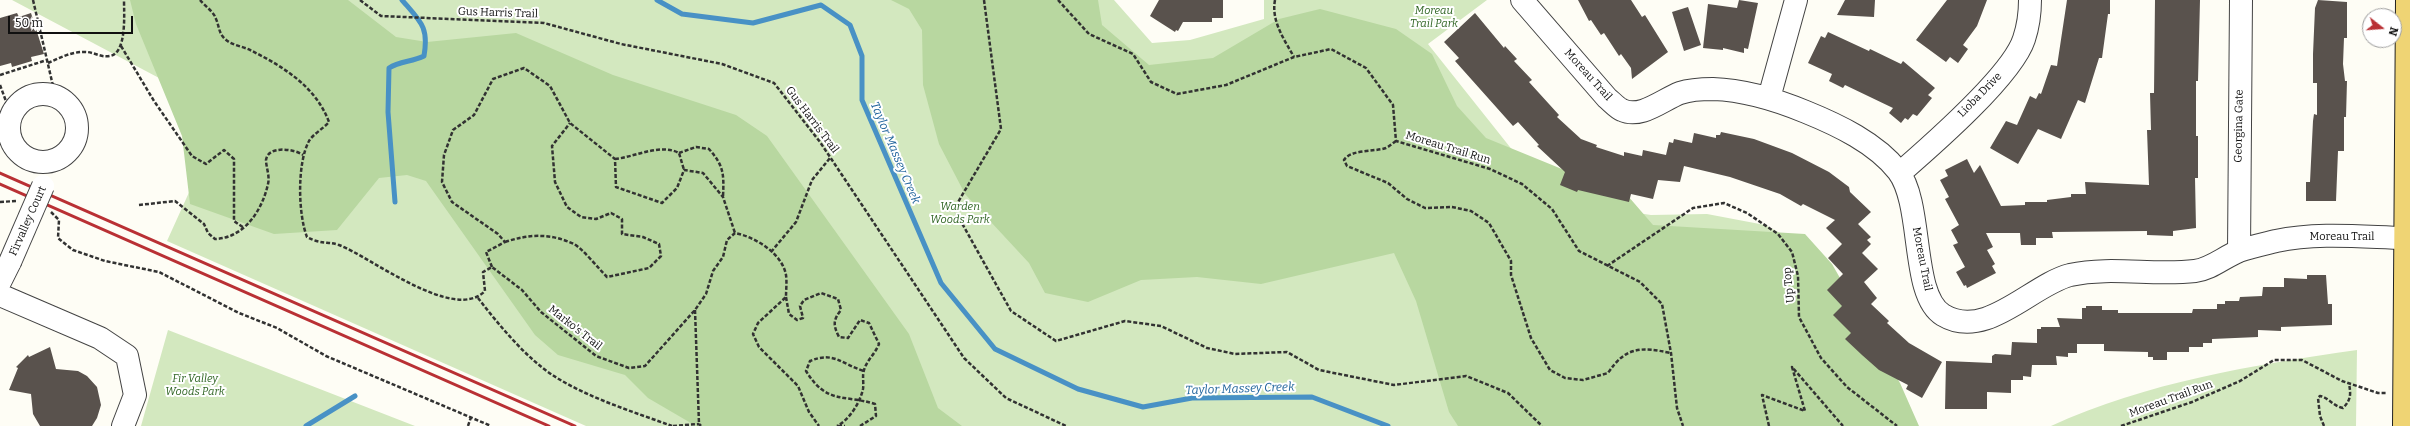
<!DOCTYPE html>
<html>
<head>
<meta charset="utf-8">
<style>
	body { margin:0 }
	#map { position:relative; width:2410px; height:426px; overflow:hidden; background:#fefdf5; font-family:Bitter,serif }
	canvas { display:block }
	.north { position:absolute; left:2362px; top:8px; width:40px; height:40px; box-sizing:border-box; background:#fff; border:1px solid #9f9f9f; border-radius:50%; rotate:107deg; font-size:11px; font-weight:700; line-height:16px; text-align:center; color:#101010 }
	.north::after { content:''; display:block; margin:auto; width:14px; height:18px; background:#b93034; clip-path:polygon(50% 0,100% 100%,50% 72%,0 100%) }
	.scale { position:absolute; left:8px; top:16px; width:125px; height:18px; box-sizing:border-box; border:2px solid #101010; border-top:0; padding-left:5px; font-size:12px; line-height:14px; white-space:nowrap; color:#101010; -webkit-text-stroke:3px #fff; paint-order:stroke }
</style>
</head>
<body>
<div id="map">
<canvas width="2410" height="426"></canvas>
<div class="north">N</div>
<div class="scale">50 m</div>
</div>
<script>
const g = document.querySelector('canvas').getContext('2d');
g.lineJoin = 'round';
function fill(path, color) { g.fillStyle = color; g.fill(path, 'evenodd'); }
function trace(path, color, width, dash) { g.strokeStyle = color; g.lineWidth = width; g.lineCap = dash ? 'butt' : 'round'; g.setLineDash(dash || []); g.stroke(path); }
function write(font, color, halo, rows, align = 'center') {
  g.font = font + ' Bitter,serif'; g.lineWidth = 4; g.setLineDash([]); g.textBaseline = 'middle'; g.strokeStyle = halo; g.fillStyle = color; for (const [text, x, y, turn = 0] of rows) {
    g.save(); g.translate(x, y); g.rotate((+turn || 0) * Math.PI / 180); g.textAlign = isNaN(turn) ? turn : align; if (halo) g.strokeText(text, 0, 0); g.fillText(text, 0, 0); g.restore();
  }
}
fill(new Path2D(`
	M 12,0 L 1114,0 L 1152,43 L 1190,40 L 1264,19 L 1264,0 L 1487,0 L 1428,44 L 1525,166 L 1579,204 L 1651,215 L 1707,214 L 1765,225 L 1793,240 L 1908,426 L 586,426 L 167,241 L 225,113 Z
	M 168,330 L 415,426 L 141,426 Z
	M 2357,350 L 2356,426 L 2051,426 C 2147,382 2253,365 2357,350 Z`), '#d3e8bf');
fill(new Path2D(`
	M 130,0 L 348,0 L 396,37 L 427,42 L 516,33 L 613,75 L 736,115 L 767,136 L 909,334 L 938,408 L 962,426 L 696,426 L 648,398 L 625,375 L 558,355 L 535,335 L 426,181 L 407,175 L 379,178 L 337,230 L 274,234 L 190,204 L 182,136 L 136,24 Z
	M 891,0 L 1098,0 L 1102,25 L 1149,65 L 1213,58 L 1279,19 L 1320,9 L 1396,29 L 1432,54 L 1457,106 L 1486,138 L 1628,196 L 1653,225 L 1805,234 L 1832,264 L 1900,383 L 1919,426 L 1458,426 L 1449,412 L 1416,301 L 1394,253 L 1261,284 L 1197,277 L 1141,280 L 1088,302 L 1045,293 L 1029,263 L 965,194 L 939,144 L 923,85 L 922,30 L 909,9 Z`), '#b8d7a0');
trace(new Path2D(`
	M 657,0 L 682,14 L 753,23 L 821,5 L 850,25 L 862,56 L 862,100 L 941,283 L 995,349 L 1078,389 L 1143,407 L 1192,398 L 1312,397 L 1388,426
	M 395,202 L 388,112 L 389,68 C 400,61 412,62 424,56 C 429,27 421,22 402,0
	M 306,426 L 355,396`), '#4891c5', 5);
fill(new Path2D(`
	M 1159,0 L 1223,0 L 1223,18 L 1212,18 L 1212,22 L 1183,22 L 1178,31 L 1176,30 L 1175,32 L 1150,16 Z
	M 1578,0 L 1631,0 L 1642,17 L 1645,15 L 1668,52 L 1632,79 L 1631,68 L 1621,54 L 1619,56 L 1604,33 L 1601,35 L 1591,20 L 1589,21 Z
	M 1739,0 L 1758,3 L 1748,49 L 1744,48 L 1744,53 L 1723,48 L 1723,50 L 1703,48 L 1708,4 L 1737,8 Z
	M 1845,0 L 1875,0 L 1874,17 L 1837,15 Z
	M 1947,0 L 1987,0 L 1977,26 L 1963,45 L 1968,49 L 1958,63 L 1950,57 L 1946,62 L 1916,40 Z
	M 2067,0 L 2110,0 L 2110,14 L 2108,14 L 2102,58 L 2099,58 L 2085,103 L 2078,100 L 2061,139 L 2038,129 L 2018,164 L 1990,148 L 2006,121 L 2017,125 L 2030,96 L 2036,99 L 2039,93 L 2041,94 L 2051,65 L 2057,66 Z
	M 2155,0 L 2200,0 L 2198,81 L 2196,81 L 2196,136 L 2198,136 L 2198,178 L 2195,178 L 2196,228 L 2173,231 L 2173,236 L 2147,235 L 2147,231 L 2052,232 L 2053,238 L 2036,238 L 2036,245 L 2021,245 L 2020,233 L 1986,233 L 1993,247 L 1987,250 L 1995,264 L 1992,266 L 1996,273 L 1967,288 L 1966,285 L 1964,286 L 1956,272 L 1965,267 L 1953,245 L 1958,243 L 1951,230 L 1959,225 L 1945,199 L 1949,197 L 1940,180 L 1948,176 L 1945,170 L 1967,159 L 1974,173 L 1980,165 L 2001,206 L 2025,205 L 2025,202 L 2047,202 L 2047,200 L 2071,197 L 2071,194 L 2086,194 L 2085,182 L 2149,185 L 2147,130 L 2151,130 L 2150,93 L 2154,93 Z
	M 2318,0 L 2347,2 L 2347,38 L 2344,38 L 2343,64 L 2345,81 L 2347,81 L 2346,117 L 2344,117 L 2344,151 L 2338,151 L 2336,201 L 2306,201 L 2306,182 L 2310,182 L 2313,121 L 2314,114 L 2317,115 L 2317,83 L 2313,83 L 2313,54 L 2315,8 Z
	M 1688,7 L 1701,45 L 1684,51 L 1672,12 Z
	M 17,13 L 19,17 L 31,13 L 44,54 L 31,57 L 32,61 L 12,67 L 11,63 L 0,66 L 0,18 Z
	M 1475,13 L 1504,48 L 1505,46 L 1517,59 L 1514,61 L 1532,80 L 1529,82 L 1559,115 L 1557,117 L 1581,139 L 1597,145 L 1596,147 L 1624,156 L 1624,152 L 1642,156 L 1643,150 L 1666,155 L 1669,142 L 1673,143 L 1674,139 L 1692,143 L 1694,133 L 1716,138 L 1716,135 L 1720,135 L 1721,132 L 1754,139 L 1792,153 L 1829,172 L 1849,187 L 1850,192 L 1871,212 L 1858,224 L 1871,237 L 1867,240 L 1871,244 L 1862,253 L 1878,269 L 1864,282 L 1877,298 L 1871,304 L 1889,321 L 1887,323 L 1909,343 L 1942,362 L 1922,398 L 1906,389 L 1908,385 L 1879,370 L 1862,355 L 1845,339 L 1851,333 L 1833,315 L 1842,306 L 1827,290 L 1843,274 L 1828,258 L 1842,244 L 1826,228 L 1835,220 L 1803,204 L 1801,206 L 1780,194 L 1730,177 L 1684,166 L 1680,182 L 1658,180 L 1653,199 L 1631,194 L 1629,202 L 1578,190 L 1577,192 L 1560,185 L 1565,172 L 1537,146 L 1539,145 L 1518,122 L 1513,126 L 1455,61 L 1459,58 L 1444,42 Z
	M 1828,32 L 1869,51 L 1870,49 L 1901,64 L 1903,61 L 1935,88 L 1928,95 L 1932,98 L 1917,116 L 1913,114 L 1908,120 L 1905,118 L 1901,123 L 1889,113 L 1893,108 L 1845,85 L 1843,88 L 1829,81 L 1832,74 L 1808,63 L 1821,36 L 1825,38 Z
	M 2307,275 L 2326,275 L 2328,304 L 2332,304 L 2332,325 L 2281,327 L 2281,331 L 2258,330 L 2258,337 L 2212,339 L 2212,343 L 2203,343 L 2203,347 L 2189,347 L 2189,352 L 2167,352 L 2167,360 L 2153,360 L 2153,357 L 2148,357 L 2148,352 L 2104,351 L 2104,344 L 2077,344 L 2077,353 L 2068,353 L 2068,357 L 2056,356 L 2057,365 L 2032,365 L 2031,377 L 2023,376 L 2023,380 L 2011,380 L 2011,393 L 1987,392 L 1987,409 L 1945,409 L 1946,361 L 1992,363 L 1992,356 L 1995,354 L 2011,355 L 2012,342 L 2037,343 L 2037,329 L 2041,329 L 2041,327 L 2060,327 L 2057,318 L 2082,319 L 2082,308 L 2086,308 L 2086,306 L 2102,306 L 2102,310 L 2118,310 L 2118,313 L 2192,313 L 2193,309 L 2217,309 L 2217,304 L 2225,304 L 2225,301 L 2239,301 L 2240,297 L 2262,296 L 2263,287 L 2284,287 L 2284,278 L 2307,279 Z
	M 50,347 L 56,369 L 78,371 L 87,376 L 97,387 L 101,405 L 97,418 L 92,426 L 40,426 L 33,414 L 31,394 L 9,390 L 18,368 L 16,367 L 28,355 L 29,357 Z`), '#59524d');
const minor = new Path2D(`
	M 1522,0 L 1607,98 C 1611,101 1617,108 1622,110 C 1641,119 1662,100 1680,93 C 1689,90 1703,89 1713,89 C 1745,90 1777,100 1806,112 C 1838,125 1876,143 1898,171 C 1924,205 1910,295 1943,315 C 1986,341 2031,285 2070,275 C 2111,266 2154,276 2195,271 C 2211,269 2224,257 2239,251 C 2250,247 2264,244 2276,241 C 2318,232 2363,237 2405,238
	M9 128a34 34 0 1 1 68 0a34 34 0 1 1-68 0Z
	M 1769,98 L 1796,0
	M 1900,173 C 1931,146 2012,76 2024,39 C 2028,27 2030,12 2030,0
	M 2239,251 L 2241,0
	M 0,282 L 10,262
	M 0,295 L 100,338 L 127,356 L 135,395 L 123,426`);
const major = new Path2D(`
	M 2404,426 L 2407,0`);
trace(minor, '#434343', 24);
trace(major, '#212121', 24);
trace(new Path2D(`
	M 33,0 L 47,60
	M 200,0 C 205,6 214,12 216,19 C 220,28 218,35 229,42 C 236,46 245,47 252,51 C 284,67 316,87 329,122 C 323,129 313,134 309,141 C 297,163 298,214 307,237 C 322,245 327,241 339,245 C 371,257 454,323 485,291 L 483,272 L 492,267 L 522,290 L 541,312 L 596,356 L 629,368 L 645,366 L 695,310 L 706,294 L 713,271 L 723,257 L 727,240 L 735,233 C 755,237 782,253 786,275 C 787,282 786,290 786,297 L 758,323 L 753,334 L 759,347 L 798,386 L 809,412 L 819,426
	M 360,0 L 381,16 L 544,23 L 621,44 L 722,64 L 774,83 L 820,142 L 964,358 L 1006,398 L 1066,426
	M 984,0 L 1001,129 L 954,209 L 1011,311 L 1056,341 L 1125,321 L 1161,326 L 1207,348 L 1235,354 L 1287,352 L 1319,370 L 1394,385 L 1466,376 L 1508,393 L 1542,426
	M 1058,0 L 1089,34 L 1133,54 L 1151,82 L 1177,94 L 1226,85 L 1294,57 L 1331,49 L 1366,68 L 1393,105 L 1396,141 L 1490,169 L 1522,184 L 1552,209 L 1579,251 L 1640,282 L 1662,304 L 1671,353 L 1677,408 L 1683,426
	M 1275,0 C 1271,21 1284,39 1294,57
	M 121,46 L 154,101 L 192,156 L 206,164 L 224,150 L 234,159 L 234,221 L 244,228
	M 48,63 C 59,58 71,52 83,52 C 93,51 100,58 110,56 C 127,53 124,14 124,0
	M 0,75 L 47,60 L 53,86
	M 0,85 L 7,104
	M 1396,141 C 1393,143 1390,146 1386,148 C 1374,152 1351,149 1344,160 L 1347,166 L 1388,183 L 1407,199 L 1425,208 L 1452,207 L 1471,211 L 1489,223 L 1511,261 L 1511,275 L 1531,338 L 1550,370 L 1565,378 L 1583,380 L 1608,373 C 1626,346 1641,347 1671,353
	M 679,153 L 696,147 L 709,149 C 724,166 724,174 723,197
	M 615,159 C 635,157 660,143 679,153 L 684,170
	M 0,202 L 16,201
	M 139,205 L 175,201 L 204,224 L 208,233 L 215,239 C 244,238 262,211 268,184 C 270,176 266,167 266,160 C 268,145 295,149 303,155
	M 51,212 L 59,220 L 58,238 L 73,250 L 105,261 L 159,272 L 239,313 L 277,328 L 326,356 L 491,426
	M 505,242 C 529,234 550,233 574,244 C 583,249 599,269 607,277 L 649,268 L 661,256 L 659,244 L 643,237 L 622,234 L 622,219 L 611,213 L 596,219 L 581,217 L 567,207 L 555,182 L 552,146 L 570,123
	M 771,252 L 796,222 L 812,180 L 830,158
	M 1607,266 L 1693,208 L 1724,203 L 1747,213 L 1778,234 L 1792,252 L 1798,276 L 1799,317 L 1821,358 L 1847,387 L 1897,426
	M 492,267 L 486,252 L 505,242 L 498,234 L 452,202 L 442,182 L 444,155 L 453,130 L 474,115 L 493,79 L 524,68 L 550,86 L 570,123 L 615,159 L 616,187 L 662,203 L 677,188 L 684,170 L 703,173 L 723,197 L 735,233
	M 786,297 L 789,314 L 797,320 L 803,318 L 800,306 L 804,300 L 821,293 L 838,299 L 841,310 C 833,320 833,325 839,337 L 848,338 L 860,320 L 869,323 L 879,344 C 875,354 867,360 864,370 C 862,376 864,383 863,389 C 860,403 849,420 837,426
	M 478,298 C 499,325 526,358 554,376 C 588,398 634,412 672,426
	M 695,310 L 699,424 L 701,426
	M 468,426 L 471,417
	M 673,426 L 699,424
	M 838,426 L 845,426
	M 860,426 L 876,416 L 875,404 C 844,394 827,405 806,371 L 810,361 C 834,351 841,364 864,371
	M 1769,426 L 1762,395 L 1805,411 L 1792,367 L 1843,426
	M 2121,426 L 2192,402 L 2240,381 L 2274,360 L 2302,360 L 2342,381 L 2378,393 L 2387,393
	M 2324,426 L 2320,416 L 2318,398 L 2320,396 C 2329,398 2333,406 2343,408 C 2351,400 2351,394 2349,384`), '#323232', 2.5, [4, 2]);
trace(minor, '#fff', 22);
trace(major, '#efd474', 22);
trace(new Path2D(`
	M 0,173 L 575,426
	M 0,184 L 549,426`), '#b93034', 3);
const minorBridge = new Path2D(`
	M 10,262 L 43,186`);
trace(minorBridge, '#434343', 24, []);
trace(minorBridge, '#fff', 22);
write('italic 11px', '#306524', '#fff', [
	["Moreau",1434,11],
	["Trail Park",1434,24],
	["Warden",960,207],
	["Woods Park",960,220],
	["Fir Valley",195,379],
	["Woods Park",195,392]
]);
write('11px', '#101010', '#fff', [
	["Gus Harris Trail",498,13,2],
	["Moreau Trail",1588,75,48],
	["Lioba Drive",1980,95,-46],
	["Gus Harris Trail",812,120,53],
	["Georgina Gate",2239,126,-89],
	["Moreau Trail Run",1448,148,17],
	["Firvalley Court",28,221,-66],
	["Moreau Trail",2342,237],
	["Moreau Trail",1922,259,79],
	["Up Top",1789,285,-96],
	["Marko's Trail",575,328,38],
	["Moreau Trail Run",2171,399,-20]
]);
write('italic 12px', '#20649c', '#fff', [
	["Taylor Massey Creek",895,153,67],
	["Taylor Massey Creek",1240,389,-2]
]);
</script>
</body>
</html>
